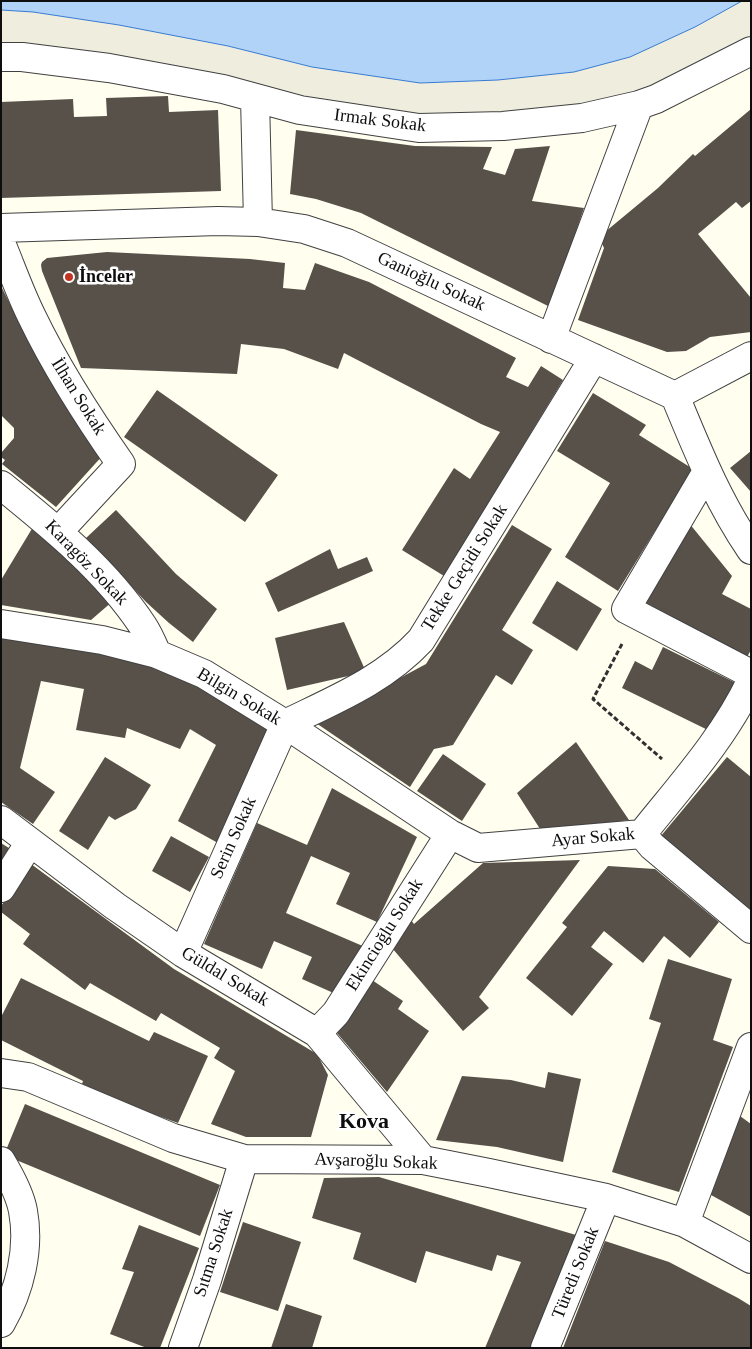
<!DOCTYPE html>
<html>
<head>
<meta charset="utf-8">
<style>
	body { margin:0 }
	#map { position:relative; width:752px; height:1349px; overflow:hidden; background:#fffeef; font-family:"Times New Roman",serif }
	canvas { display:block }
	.frame { position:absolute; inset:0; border:2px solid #0e0e0e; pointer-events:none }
</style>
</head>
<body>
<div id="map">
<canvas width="752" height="1349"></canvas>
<div class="frame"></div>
</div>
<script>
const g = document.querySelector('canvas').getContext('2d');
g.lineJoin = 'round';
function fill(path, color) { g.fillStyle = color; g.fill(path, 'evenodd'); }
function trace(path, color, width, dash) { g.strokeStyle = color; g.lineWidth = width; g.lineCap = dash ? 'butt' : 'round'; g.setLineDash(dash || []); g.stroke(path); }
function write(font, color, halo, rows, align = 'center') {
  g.font = font + ' "Times New Roman",serif'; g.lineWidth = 5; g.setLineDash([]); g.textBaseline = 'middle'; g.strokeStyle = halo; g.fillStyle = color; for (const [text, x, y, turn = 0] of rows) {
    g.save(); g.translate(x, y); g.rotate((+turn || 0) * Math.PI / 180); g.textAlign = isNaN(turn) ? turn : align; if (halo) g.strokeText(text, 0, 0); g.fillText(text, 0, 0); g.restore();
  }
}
fill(new Path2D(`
	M 742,1 L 751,1 L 751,51 L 656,99 L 503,126 L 1,57 L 1,10 L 33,12 L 119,25 L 228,46 L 312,67 L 420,83 L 498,80 L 574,72 L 695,27 Z`), '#efeddd');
const water = new Path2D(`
	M 1,1 L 742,1 L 695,27 L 630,57 L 574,72 L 498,80 L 420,83 L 312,67 L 228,46 L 119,25 L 33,12 L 1,10 Z`);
fill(water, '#b2d3f8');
trace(water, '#377bd1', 1);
fill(new Path2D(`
	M 168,96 L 169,112 L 218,110 L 221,191 L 1,198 L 1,102 L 73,99 L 74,117 L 107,116 L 106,98 Z
	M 751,109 L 751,201 L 742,208 L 736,202 L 698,234 L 751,298 L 751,332 L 710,337 L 686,351 L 667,352 L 578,320 L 604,248 L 599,237 L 658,188 L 693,154 L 695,156 Z
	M 296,130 L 415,146 L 492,147 L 483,169 L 505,175 L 515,149 L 550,146 L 532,201 L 584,208 L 550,307 L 361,213 L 316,199 L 290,194 Z
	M 107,252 L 250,259 L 285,263 L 283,288 L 305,290 L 315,263 L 369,282 L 516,358 L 506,377 L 528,387 L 541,366 L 563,380 L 444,576 L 402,550 L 454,468 L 470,479 L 500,432 L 481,424 L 344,353 L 338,369 L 284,349 L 241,344 L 237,374 L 81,368 L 42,271 L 41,265 L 42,262 L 47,258 Z
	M 1,286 L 22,328 L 47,373 L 104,454 L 56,507 L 2,464 L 5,460 L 1,457 L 1,453 L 14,438 L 14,428 L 1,415 Z
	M 157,390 L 278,475 L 245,522 L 124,437 Z
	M 593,393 L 646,425 L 639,435 L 693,469 L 618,591 L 565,557 L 610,483 L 557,451 Z
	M 751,451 L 751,492 L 730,468 Z
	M 116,510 L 176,574 L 217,609 L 193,642 L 169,623 L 146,602 L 86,538 Z
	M 689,523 L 732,576 L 722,594 L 751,609 L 751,650 L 747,657 L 646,603 Z
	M 512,525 L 552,549 L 502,630 L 533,650 L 512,685 L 496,675 L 453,745 L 434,749 L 410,787 L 316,723 L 426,664 Z
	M 33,527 L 113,601 L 91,620 L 1,605 L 1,580 Z
	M 330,549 L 338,569 L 367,557 L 373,571 L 278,612 L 265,583 Z
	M 557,581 L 602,609 L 577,651 L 532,623 Z
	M 344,622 L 366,672 L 287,690 L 275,638 Z
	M 1,637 L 140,660 L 201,683 L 269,726 L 218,843 L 178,821 L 216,745 L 190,729 L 180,749 L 127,728 L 125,738 L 76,730 L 84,689 L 41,681 L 20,768 L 55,792 L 33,824 L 1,802 Z
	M 663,647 L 738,684 L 714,733 L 622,688 L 635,661 L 652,670 Z
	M 576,742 L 629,820 L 542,832 L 517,793 Z
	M 443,754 L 486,784 L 462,821 L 417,791 Z
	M 105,757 L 151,785 L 136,809 L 115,820 L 109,816 L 88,850 L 59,831 Z
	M 727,757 L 751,777 L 751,913 L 660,837 Z
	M 332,788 L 417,837 L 377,922 L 336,904 L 350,873 L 311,856 L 286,913 L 365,947 L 338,995 L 302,979 L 312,957 L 274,941 L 262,969 L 204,944 L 257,823 L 307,845 Z
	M 171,836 L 209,857 L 190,892 L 152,871 Z
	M 1,843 L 12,850 L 1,865 Z
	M 580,860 L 479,997 L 489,1008 L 463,1031 L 392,948 L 411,920 L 414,924 L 483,863 Z
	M 31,864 L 174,969 L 317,1054 L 328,1075 L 311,1137 L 246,1137 L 211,1124 L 235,1071 L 214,1058 L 220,1048 L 161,1013 L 156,1021 L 90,983 L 85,990 L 23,944 L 30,934 L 1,912 L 1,906 Z
	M 608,866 L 655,869 L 719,922 L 690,958 L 664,936 L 643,963 L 604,931 L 591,947 L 613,964 L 572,1016 L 526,978 L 567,927 L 562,923 Z
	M 668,959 L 732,979 L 713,1040 L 733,1047 L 679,1192 L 612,1172 L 661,1023 L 649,1019 Z
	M 21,978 L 149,1041 L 154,1032 L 208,1056 L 178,1123 L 119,1102 L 82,1084 L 83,1081 L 1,1040 L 1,1017 Z
	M 372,980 L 403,1001 L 398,1009 L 429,1031 L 387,1092 L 337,1033 Z
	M 548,1072 L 581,1079 L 563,1162 L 497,1147 L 436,1140 L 462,1076 L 511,1080 L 545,1088 Z
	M 25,1104 L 220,1185 L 200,1236 L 4,1155 Z
	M 740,1116 L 751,1124 L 751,1217 L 711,1195 Z
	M 379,1177 L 576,1235 L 531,1348 L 485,1348 L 521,1262 L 497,1255 L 492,1271 L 426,1251 L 416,1283 L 353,1259 L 361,1233 L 312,1218 L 324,1178 Z
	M 243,1222 L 301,1242 L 278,1311 L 220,1292 Z
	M 139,1225 L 199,1248 L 160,1348 L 147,1348 L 110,1334 L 134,1272 L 122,1269 Z
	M 605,1241 L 669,1262 L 738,1298 L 751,1306 L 751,1348 L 563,1348 Z
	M 286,1304 L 322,1316 L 312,1348 L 271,1348 Z`), '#57514a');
const minor = new Path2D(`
	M 1,57 L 22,57 L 109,68 L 223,89 L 300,110 L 419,128 L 503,126 L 582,118 L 639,105 L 656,99 L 751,51
	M 255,98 L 258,222
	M 1,228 L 218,221 L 258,222 L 304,229 L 347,243 L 675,396 C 698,451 717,500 751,550
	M 1,243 C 11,267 20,293 32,317 C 57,369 88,417 121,464 L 58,532
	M 551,339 L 639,105
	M 675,396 L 751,356
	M 706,473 L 626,609 L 751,674
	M 1,485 C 53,527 106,570 143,626 C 149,635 153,645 157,654
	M 1,624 L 102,640 L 157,654 L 204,674 L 285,724 L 450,834 L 478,848 L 642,834 C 681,785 724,738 751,681
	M 1,820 L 115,906 L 183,953 L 317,1033 L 423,1160
	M 642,834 L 652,846 L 751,929
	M 1,888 L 30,842
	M 183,953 L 285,724 C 334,700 384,680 421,640 L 594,358
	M 317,1033 L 336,1013 L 450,834
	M 1,1073 L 28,1077 L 173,1138 L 244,1159 L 423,1160 L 489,1173 L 606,1198 L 685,1223 L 751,1259
	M 1,1161 C 10,1176 20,1194 23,1211 C 30,1249 20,1290 1,1323
	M 685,1223 L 751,1047
	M 183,1348 L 207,1280 L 244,1159
	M 545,1348 L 606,1198`);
trace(minor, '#414141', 30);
trace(new Path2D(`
	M 622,644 L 593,699 L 662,759`), '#303030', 3, [5, 2.5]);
trace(minor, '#fff', 28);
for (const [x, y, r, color] of [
	[69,277,5,"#c23322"]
]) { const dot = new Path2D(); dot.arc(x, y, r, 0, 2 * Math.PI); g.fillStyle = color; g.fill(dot); trace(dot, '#fff', 2); }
write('18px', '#0e0e0e', '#fff', [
	["Irmak Sokak",380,121,7],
	["Ganioğlu Sokak",431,282,25],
	["İlhan Sokak",78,397,58],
	["Karagöz Sokak",86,563,46],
	["Tekke Geçidi Sokak",465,568,-58],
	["Bilgin Sokak",239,697,31],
	["Serin Sokak",234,838,-66],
	["Ayar Sokak",593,838,-5],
	["Ekincioğlu Sokak",385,935,-58],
	["Güldal Sokak",225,977,31],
	["Avşaroğlu Sokak",376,1162,2],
	["Sıtma Sokak",214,1253,-72],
	["Türedi Sokak",576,1273,-68]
]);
write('bold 18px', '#0e0e0e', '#fff', [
	["İnceler",79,277]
], 'left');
write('bold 22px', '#0e0e0e', '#fff', [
	["Kova",364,1122]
]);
</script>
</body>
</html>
